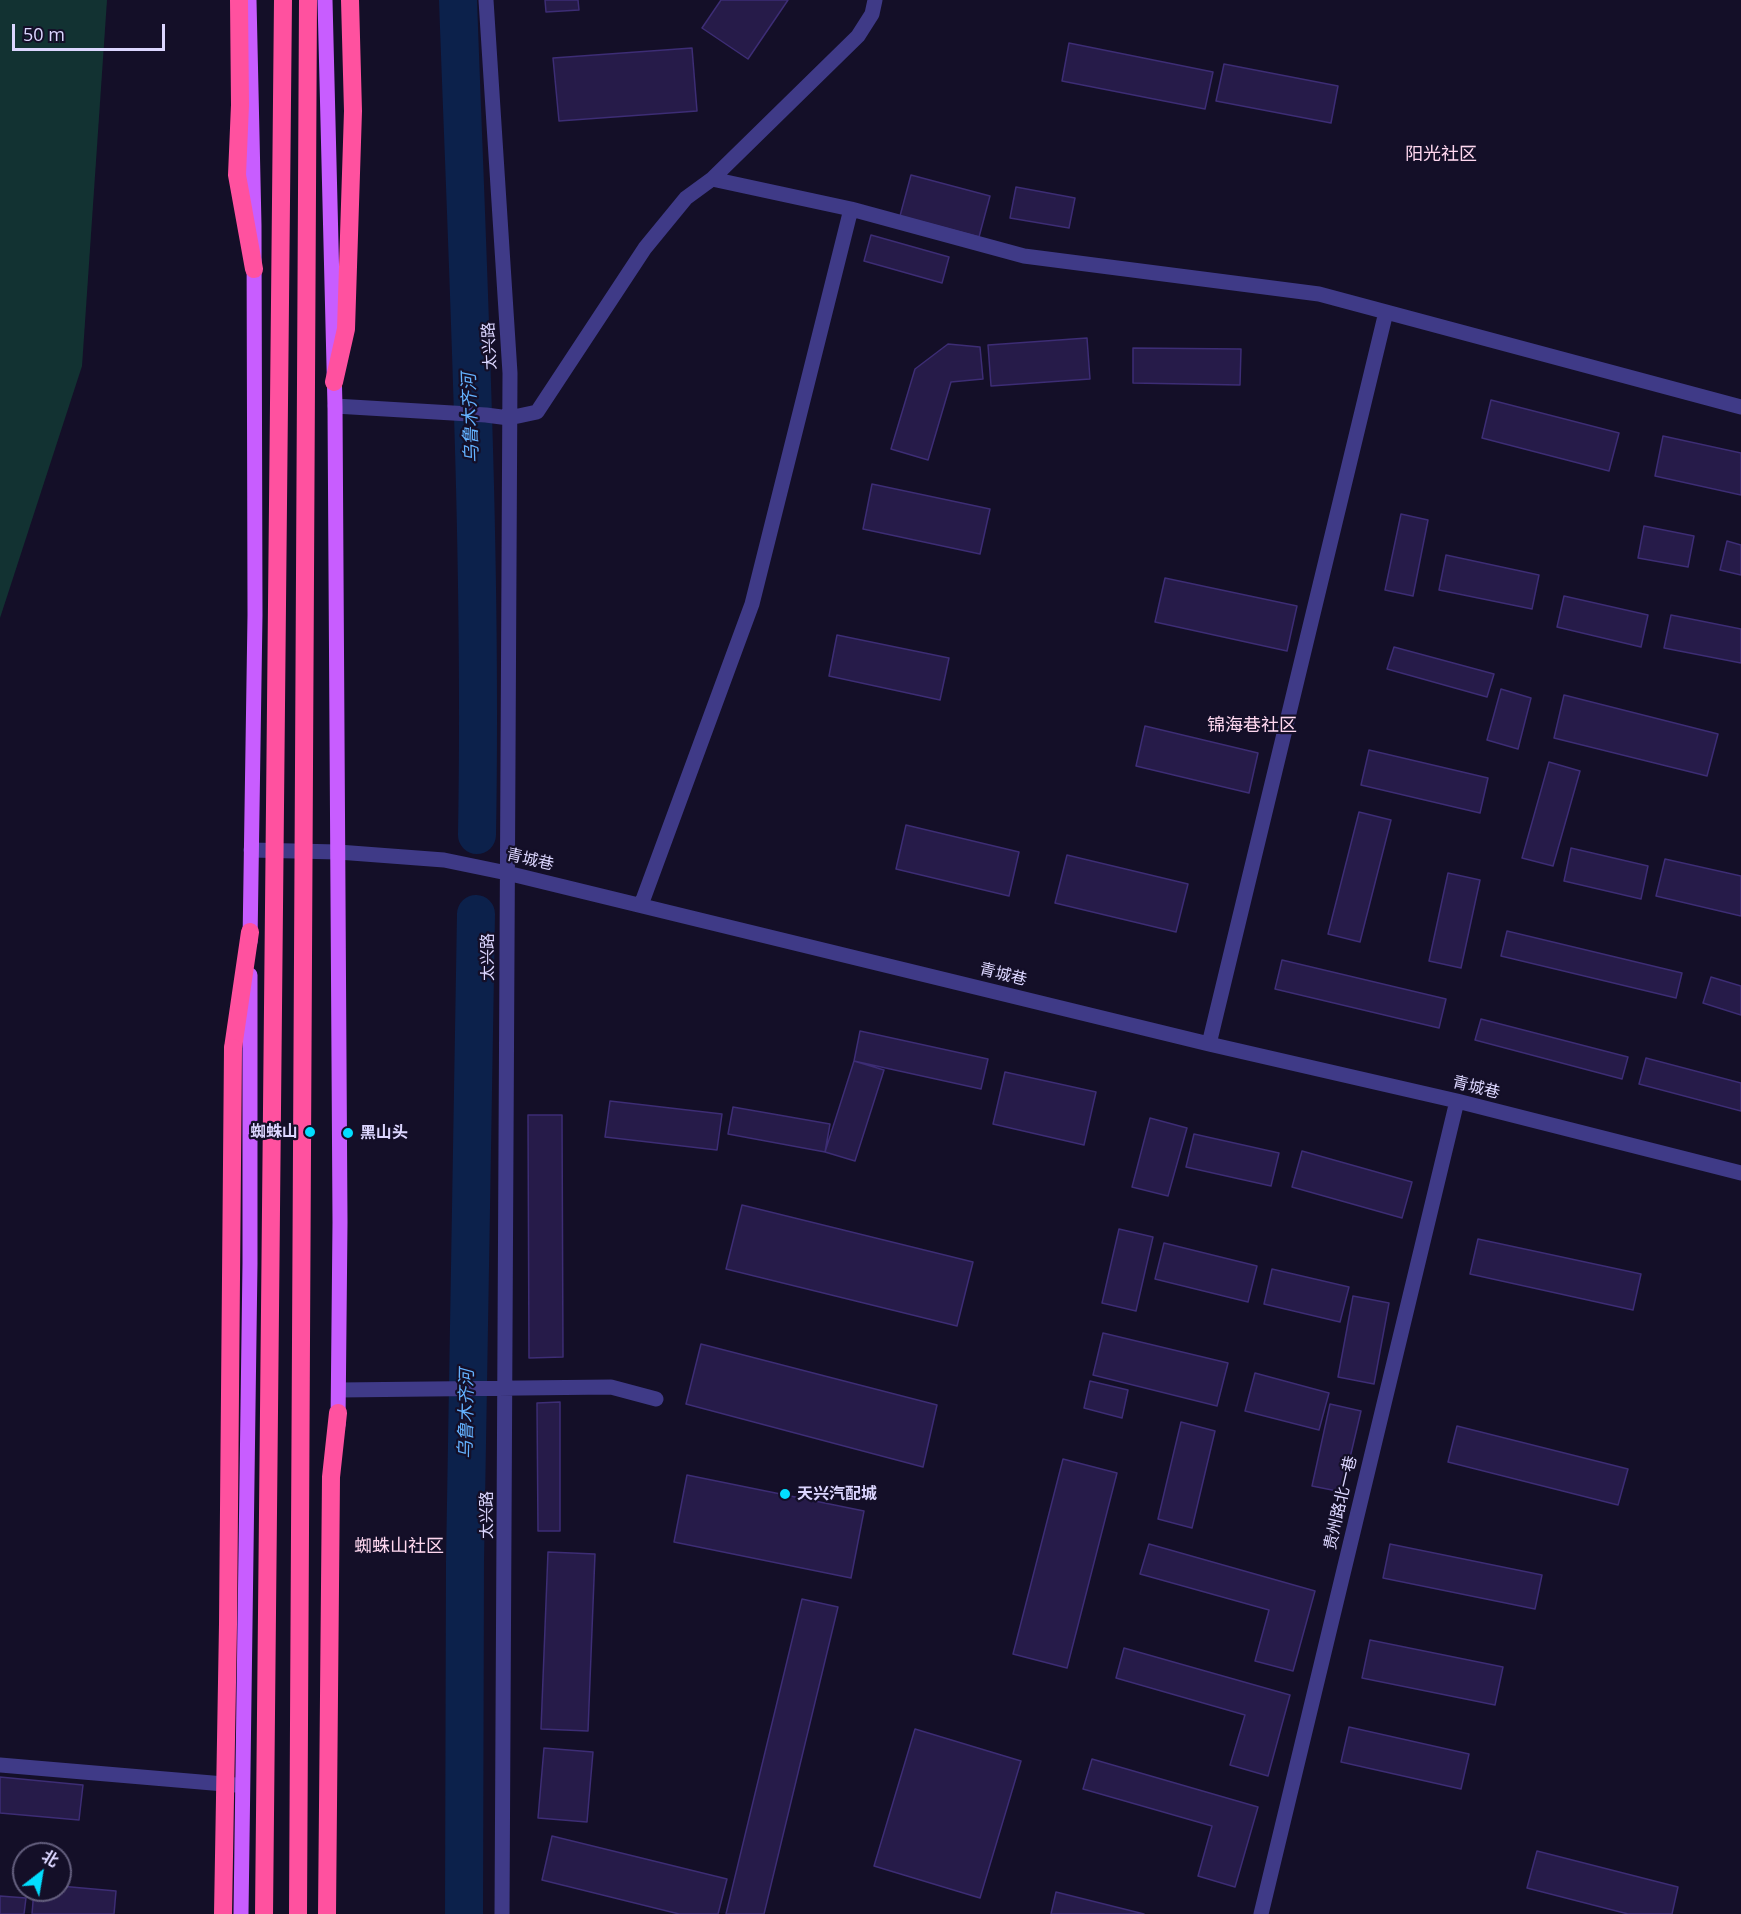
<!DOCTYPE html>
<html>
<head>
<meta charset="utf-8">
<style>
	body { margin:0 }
	#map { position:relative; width:1741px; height:1914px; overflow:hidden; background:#140f28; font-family:"Open Sans","Noto Sans SC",sans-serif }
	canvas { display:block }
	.north { position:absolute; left:12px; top:1842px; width:60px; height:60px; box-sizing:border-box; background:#140f28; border:2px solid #645f7e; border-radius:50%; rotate:31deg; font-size:16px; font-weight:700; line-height:24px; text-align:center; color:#dcd6ff }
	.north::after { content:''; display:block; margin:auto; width:21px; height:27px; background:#02deff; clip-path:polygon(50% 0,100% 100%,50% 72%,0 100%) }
	.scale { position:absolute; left:12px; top:24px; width:153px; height:27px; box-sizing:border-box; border:3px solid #dcd6ff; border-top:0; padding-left:8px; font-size:18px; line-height:21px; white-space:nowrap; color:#dcd6ff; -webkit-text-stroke:4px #140f28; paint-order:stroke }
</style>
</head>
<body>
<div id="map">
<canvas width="1741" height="1914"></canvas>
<div class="north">北</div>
<div class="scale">50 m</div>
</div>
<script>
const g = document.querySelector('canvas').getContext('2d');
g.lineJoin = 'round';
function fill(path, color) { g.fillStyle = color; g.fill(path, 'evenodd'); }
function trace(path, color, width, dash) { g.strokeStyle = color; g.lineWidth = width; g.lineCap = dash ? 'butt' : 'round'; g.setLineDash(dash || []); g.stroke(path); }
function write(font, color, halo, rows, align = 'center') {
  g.font = font + ' "Open Sans","Noto Sans SC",sans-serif'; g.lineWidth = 4.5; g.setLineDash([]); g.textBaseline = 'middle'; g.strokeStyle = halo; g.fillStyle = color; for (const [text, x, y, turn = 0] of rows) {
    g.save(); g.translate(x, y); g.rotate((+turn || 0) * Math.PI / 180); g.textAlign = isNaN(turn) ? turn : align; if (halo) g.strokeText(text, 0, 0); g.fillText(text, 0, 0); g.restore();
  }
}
fill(new Path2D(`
	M 0,0 L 107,0 L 82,366 L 0,618 Z`), '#123232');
trace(new Path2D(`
	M 458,0 C 468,278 482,557 477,835
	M 464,1914 L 465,1561 L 476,914`), '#0c214b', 38);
const building = new Path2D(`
	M 545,0 L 578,0 L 579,10 L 546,12 Z
	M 721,0 L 788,0 L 748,59 L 702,28 Z
	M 1069,43 L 1213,72 L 1205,109 L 1062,81 Z
	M 692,48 L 697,111 L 559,121 L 553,58 Z
	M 1224,64 L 1338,86 L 1331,123 L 1216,101 Z
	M 911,175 L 990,196 L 979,237 L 900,216 Z
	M 1016,187 L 1075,198 L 1069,228 L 1010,218 Z
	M 871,235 L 949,257 L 942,283 L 864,261 Z
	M 1087,338 L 1090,379 L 991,386 L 988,345 Z
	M 948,344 L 980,347 L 983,379 L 951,382 L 928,460 L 891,449 L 915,369 Z
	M 1133,348 L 1241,349 L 1240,385 L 1133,383 Z
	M 1491,400 L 1619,433 L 1609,471 L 1482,438 Z
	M 1663,436 L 1741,453 L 1741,495 L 1655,476 Z
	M 872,484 L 990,509 L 980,554 L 863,529 Z
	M 1401,514 L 1428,520 L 1413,596 L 1385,590 Z
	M 1644,526 L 1694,536 L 1688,567 L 1638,558 Z
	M 1727,541 L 1741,545 L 1741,575 L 1720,570 Z
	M 1446,555 L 1539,575 L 1532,609 L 1439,590 Z
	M 1165,578 L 1297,606 L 1287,651 L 1155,622 Z
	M 1564,596 L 1648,615 L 1641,647 L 1557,627 Z
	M 1671,615 L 1741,629 L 1741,663 L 1664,648 Z
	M 837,635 L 949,658 L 940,700 L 829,676 Z
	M 1394,647 L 1494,674 L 1487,697 L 1387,669 Z
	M 1501,689 L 1531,698 L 1518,749 L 1487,740 Z
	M 1564,695 L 1718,734 L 1707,776 L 1554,738 Z
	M 1145,726 L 1258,753 L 1249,793 L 1136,766 Z
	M 1369,750 L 1488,778 L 1480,813 L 1361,785 Z
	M 1549,762 L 1580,771 L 1553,866 L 1522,858 Z
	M 1359,812 L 1391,820 L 1360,942 L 1328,934 Z
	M 906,825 L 1019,852 L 1009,896 L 896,869 Z
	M 1571,848 L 1648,866 L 1641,899 L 1564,881 Z
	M 1067,855 L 1188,884 L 1176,932 L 1055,903 Z
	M 1665,859 L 1741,876 L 1741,916 L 1656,896 Z
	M 1448,873 L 1480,880 L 1461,968 L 1429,961 Z
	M 1507,931 L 1682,973 L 1676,998 L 1501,956 Z
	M 1282,960 L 1446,999 L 1439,1028 L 1275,989 Z
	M 1711,977 L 1741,986 L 1741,1015 L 1703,1003 Z
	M 1481,1019 L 1628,1057 L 1622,1079 L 1475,1040 Z
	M 860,1031 L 988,1059 L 981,1089 L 854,1061 Z
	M 1646,1058 L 1741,1083 L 1741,1111 L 1639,1084 Z
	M 854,1061 L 884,1070 L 855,1161 L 825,1152 Z
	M 1005,1072 L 1096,1092 L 1084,1145 L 993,1124 Z
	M 610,1101 L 722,1114 L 717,1150 L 605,1137 Z
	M 733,1107 L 830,1124 L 825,1152 L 728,1134 Z
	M 528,1115 L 562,1115 L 563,1357 L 529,1358 Z
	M 1150,1118 L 1187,1128 L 1168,1196 L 1132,1187 Z
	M 1194,1134 L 1279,1153 L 1271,1186 L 1186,1167 Z
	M 1302,1151 L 1412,1182 L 1402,1218 L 1292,1187 Z
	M 742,1205 L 973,1262 L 957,1326 L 726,1269 Z
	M 1119,1229 L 1153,1237 L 1136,1311 L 1102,1303 Z
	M 1478,1239 L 1641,1274 L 1633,1310 L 1470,1274 Z
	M 1164,1243 L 1257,1266 L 1248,1302 L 1155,1279 Z
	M 1272,1269 L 1349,1287 L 1340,1322 L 1264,1304 Z
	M 1353,1296 L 1389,1303 L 1374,1384 L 1338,1377 Z
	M 1103,1333 L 1228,1363 L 1217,1406 L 1093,1375 Z
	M 701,1344 L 937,1405 L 923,1467 L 686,1404 Z
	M 1255,1373 L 1329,1393 L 1319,1430 L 1245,1411 Z
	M 1090,1381 L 1128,1390 L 1122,1418 L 1084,1408 Z
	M 560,1402 L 560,1531 L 538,1531 L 537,1403 Z
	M 1330,1404 L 1361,1411 L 1342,1492 L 1312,1486 Z
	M 1181,1422 L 1215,1431 L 1192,1528 L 1158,1519 Z
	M 1457,1426 L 1628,1469 L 1618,1505 L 1448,1462 Z
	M 1063,1459 L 1117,1473 L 1067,1668 L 1013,1654 Z
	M 687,1475 L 864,1511 L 851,1578 L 674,1542 Z
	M 1149,1544 L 1315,1591 L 1293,1671 L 1255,1661 L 1269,1610 L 1140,1574 Z
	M 1390,1544 L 1542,1575 L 1535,1609 L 1383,1578 Z
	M 548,1552 L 595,1554 L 588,1731 L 541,1729 Z
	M 802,1599 L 838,1607 L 764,1914 L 726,1914 Z
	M 1370,1640 L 1503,1667 L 1495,1705 L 1362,1678 Z
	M 1124,1648 L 1290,1695 L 1268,1776 L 1230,1765 L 1245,1715 L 1116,1678 Z
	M 1349,1727 L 1469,1754 L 1461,1789 L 1341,1762 Z
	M 915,1729 L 1021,1761 L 980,1898 L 874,1866 Z
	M 544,1748 L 593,1752 L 587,1822 L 538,1818 Z
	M 1092,1759 L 1258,1807 L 1235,1887 L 1198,1876 L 1212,1826 L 1083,1789 Z
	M 0,1777 L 83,1785 L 79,1820 L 0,1813 Z
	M 552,1836 L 727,1879 L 718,1914 L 679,1914 L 542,1880 Z
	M 1537,1851 L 1678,1887 L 1672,1914 L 1628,1914 L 1527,1888 Z
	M 60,1886 L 116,1891 L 114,1914 L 32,1914 L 34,1890 L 60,1890 Z
	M 1056,1892 L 1144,1914 L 1051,1914 Z
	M 0,1896 L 26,1898 L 24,1914 L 0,1914 Z`);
fill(building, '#261b49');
trace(building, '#3d2d75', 1.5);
trace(new Path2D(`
	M 486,0 L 510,373 L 502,1914
	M 712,179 L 851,209 L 1024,256 L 1319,294 L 1741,407
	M 335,406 L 486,415 L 509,418 L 537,412 L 645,248 L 686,198 L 712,179 L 858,36 L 872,14 L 875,0
	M 251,850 L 338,852 L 444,860 L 507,873 L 1209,1044 L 1457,1101 L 1741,1173
	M 641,905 L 752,604 L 851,209
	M 1209,1044 L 1386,312
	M 339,1390 L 611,1387 L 656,1399
	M 0,1765 L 236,1785
	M 1261,1914 L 1457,1101`), '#3f3a87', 15);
trace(new Path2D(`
	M 249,0 L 254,225 L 255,615 L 250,942
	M 325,0 L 335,406 L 340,1222 L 338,1425
	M 241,1914 L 250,1263 L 250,975`), '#c85dff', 15);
trace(new Path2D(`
	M 239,0 L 240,105 L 237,175 L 254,269
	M 334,382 L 346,329 L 353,111 L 350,0
	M 233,1048 L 250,932
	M 327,1914 L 331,1477 L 338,1413`), '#ff519f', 18);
trace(new Path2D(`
	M 223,1914 L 228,1624 L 233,1048
	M 264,1914 L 283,0
	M 298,1914 L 308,0`), '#ff519f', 18);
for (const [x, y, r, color] of [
	[310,1132,6,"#02deff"],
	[348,1133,6,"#02deff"],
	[785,1494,6,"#02deff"]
]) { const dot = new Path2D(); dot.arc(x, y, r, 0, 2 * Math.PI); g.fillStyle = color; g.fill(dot); trace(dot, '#140f28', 2); }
write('16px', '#dcd6ff', '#140f28', [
	["太兴路",490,346,-93],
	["青城巷",530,860,13],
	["太兴路",488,957,-90],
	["青城巷",1003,975,14],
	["青城巷",1476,1088,14],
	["贵州路北一巷",1341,1503,-77],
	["太兴路",487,1515,-90]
]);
write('bold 16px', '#dcd6ff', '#140f28', [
	["蜘蛛山",298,1132,"right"],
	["黑山头",360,1133],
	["天兴汽配城",797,1494]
], 'left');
write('18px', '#ffd8f0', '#140f28', [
	["阳光社区",1441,155],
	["锦海巷社区",1252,726],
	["蜘蛛山社区",399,1547]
]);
write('italic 18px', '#64b2ff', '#140f28', [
	["乌鲁木齐河",471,418,-92],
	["乌鲁木齐河",467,1414,-89]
]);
</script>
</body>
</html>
